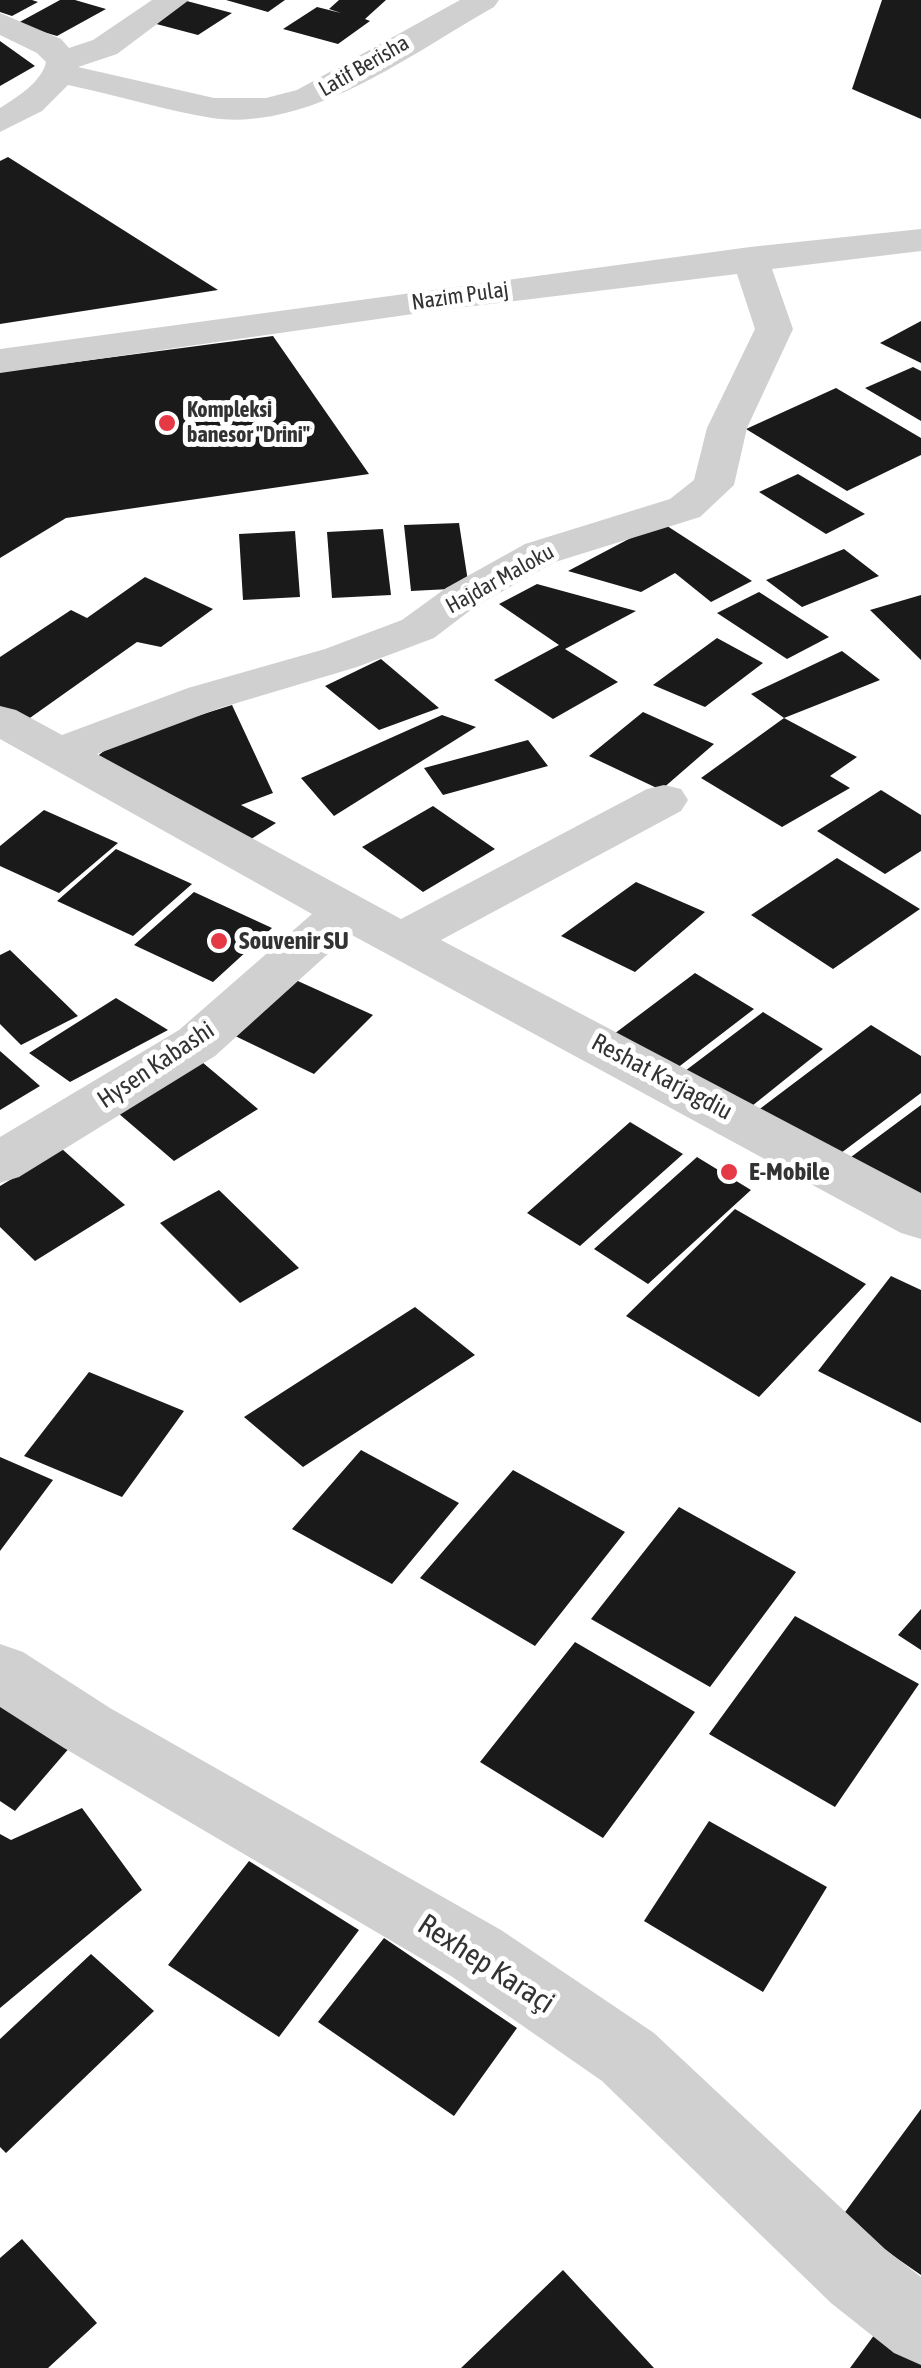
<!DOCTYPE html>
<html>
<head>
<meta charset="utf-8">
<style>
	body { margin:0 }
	canvas { display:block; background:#fff }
</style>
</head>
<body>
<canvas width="921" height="2368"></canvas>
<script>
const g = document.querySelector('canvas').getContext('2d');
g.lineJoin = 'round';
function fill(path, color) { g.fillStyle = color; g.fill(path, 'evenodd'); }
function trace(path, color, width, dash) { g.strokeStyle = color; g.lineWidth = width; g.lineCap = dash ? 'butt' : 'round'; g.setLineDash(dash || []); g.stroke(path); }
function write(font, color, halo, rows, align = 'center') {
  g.font = font + ' "Asap Condensed",sans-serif'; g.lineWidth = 10; g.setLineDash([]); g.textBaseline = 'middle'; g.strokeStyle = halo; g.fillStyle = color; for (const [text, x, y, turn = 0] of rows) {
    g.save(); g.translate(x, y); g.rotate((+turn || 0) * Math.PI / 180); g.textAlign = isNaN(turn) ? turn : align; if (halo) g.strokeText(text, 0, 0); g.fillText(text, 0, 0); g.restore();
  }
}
fill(new Path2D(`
	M 0,0 L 32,0 L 38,2 L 12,16 L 0,12 Z
	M 60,0 L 75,0 L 106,9 L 57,36 L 16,24 Z
	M 179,0 L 183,0 L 232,13 L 198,35 L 145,21 Z
	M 226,0 L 285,0 L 268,12 Z
	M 339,0 L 386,0 L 365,19 L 370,21 L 338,44 L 283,29 L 317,7 L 341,13 L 329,9 Z
	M 882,0 L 921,0 L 921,119 L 852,89 Z
	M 0,41 L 35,66 L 0,86 Z
	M 8,157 L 218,290 L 0,324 L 0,161 Z
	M 921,321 L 921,363 L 880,343 Z
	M 273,336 L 369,474 L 66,518 L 0,558 L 0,372 Z
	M 913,367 L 921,371 L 921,421 L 865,388 Z
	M 836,388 L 921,438 L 921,455 L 847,491 L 746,429 Z
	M 798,474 L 865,514 L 826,534 L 759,492 Z
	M 661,522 L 752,581 L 711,602 L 675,573 L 641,592 L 568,571 Z
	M 459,523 L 469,588 L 411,591 L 404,525 Z
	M 383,529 L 391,595 L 332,598 L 327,532 Z
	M 295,531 L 300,597 L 243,600 L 239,534 Z
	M 844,549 L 879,576 L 802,607 L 766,580 Z
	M 145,577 L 213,609 L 161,647 L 137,642 L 27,720 L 0,707 L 0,657 L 71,610 L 87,618 Z
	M 537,584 L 636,611 L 565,649 L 618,682 L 553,719 L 494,680 L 559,645 L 499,604 Z
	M 759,592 L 829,637 L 787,659 L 717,613 Z
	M 921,595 L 921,660 L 870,610 Z
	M 717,638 L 763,663 L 705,707 L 653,685 Z
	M 842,651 L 880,680 L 784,718 L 857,757 L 830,776 L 850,788 L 782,827 L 701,778 L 784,718 L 751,694 Z
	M 381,659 L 439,708 L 379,730 L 325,686 Z
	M 232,705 L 273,793 L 241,805 L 276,823 L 242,845 L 91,761 L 117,741 Z
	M 643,712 L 714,744 L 661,790 L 589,756 Z
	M 442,715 L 476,727 L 334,816 L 301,778 Z
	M 528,740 L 548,766 L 443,795 L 424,768 Z
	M 881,790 L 921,815 L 921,851 L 885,874 L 817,831 Z
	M 433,806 L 495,849 L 423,892 L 362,847 Z
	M 44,810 L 118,843 L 59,893 L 0,866 L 0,846 Z
	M 116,849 L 192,884 L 133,936 L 57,901 Z
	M 837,858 L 920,909 L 833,969 L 751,915 Z
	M 636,882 L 705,912 L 635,972 L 561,936 Z
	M 194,892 L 272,928 L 213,982 L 134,945 Z
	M 10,950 L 78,1016 L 21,1045 L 0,1024 L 0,955 Z
	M 695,973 L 754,1009 L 672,1072 L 614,1034 Z
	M 289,977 L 373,1015 L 314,1074 L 231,1034 Z
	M 116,998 L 168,1030 L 70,1082 L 29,1053 Z
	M 763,1012 L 823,1049 L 742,1114 L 681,1074 Z
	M 871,1025 L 921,1056 L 921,1093 L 833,1159 L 757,1111 Z
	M 0,1051 L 40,1086 L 0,1110 Z
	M 196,1057 L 258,1109 L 174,1161 L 111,1107 Z
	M 921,1105 L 921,1206 L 851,1157 Z
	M 630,1122 L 683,1154 L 580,1246 L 527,1213 Z
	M 62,1149 L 125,1205 L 35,1261 L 0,1227 L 0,1186 Z
	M 697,1157 L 751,1190 L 648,1284 L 594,1249 Z
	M 219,1190 L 299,1268 L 240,1303 L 160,1223 Z
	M 735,1209 L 866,1284 L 759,1397 L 626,1316 Z
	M 891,1276 L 921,1290 L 921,1423 L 818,1371 Z
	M 415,1307 L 475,1355 L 303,1467 L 244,1417 Z
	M 89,1372 L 184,1411 L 122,1497 L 24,1456 Z
	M 361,1450 L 459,1503 L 392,1584 L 292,1529 Z
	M 0,1457 L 53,1480 L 0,1551 Z
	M 513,1470 L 625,1532 L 535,1646 L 420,1578 Z
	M 679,1507 L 796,1572 L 710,1687 L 591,1619 Z
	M 921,1609 L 921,1650 L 898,1635 Z
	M 795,1616 L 919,1684 L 835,1807 L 709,1734 Z
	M 575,1642 L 695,1712 L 603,1838 L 480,1762 Z
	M 0,1702 L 71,1746 L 15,1811 L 0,1801 Z
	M 82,1808 L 142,1890 L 0,2008 L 0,1834 L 11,1840 Z
	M 709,1821 L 827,1887 L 763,1992 L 644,1921 Z
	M 249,1861 L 359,1930 L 279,2037 L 168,1965 Z
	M 384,1938 L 517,2028 L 454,2116 L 318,2022 Z
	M 91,1954 L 154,2011 L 6,2153 L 0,2147 L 0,2039 Z
	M 921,2109 L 921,2275 L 840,2219 Z
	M 22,2239 L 97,2323 L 48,2368 L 0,2368 L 0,2258 Z
	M 563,2270 L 654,2368 L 461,2368 Z
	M 883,2323 L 921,2353 L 921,2368 L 850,2368 Z`), '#1a1a1a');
fill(new Path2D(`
	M 152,0 L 189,0 L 117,54 L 78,67 L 214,98 L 266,98 L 297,90 L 460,0 L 499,0 L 494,7 C 412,53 310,132 212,118 C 164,110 116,95 68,85 L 42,111 L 0,132 L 0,108 C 17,97 42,82 46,62 L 37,53 L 0,35 L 0,13 L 61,39 L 69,48 L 93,40 Z
	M 921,229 L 921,251 L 772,269 L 793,329 L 747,428 L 734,485 L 700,517 L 555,562 L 476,606 L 434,638 L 357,667 L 220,708 L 97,754 L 401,919 L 647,789 L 664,785 L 681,789 L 688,800 L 681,811 L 441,940 L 921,1193 L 921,1239 L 901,1233 L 350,934 L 215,1056 L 19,1177 L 0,1183 L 0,1137 L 179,1030 L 312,914 L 0,739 L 0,706 L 16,710 L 62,735 L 188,688 L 325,649 L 402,620 L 446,588 L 525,544 L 670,499 L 694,480 L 707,428 L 755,329 L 737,274 L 441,310 L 0,373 L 0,349 L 750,247 Z
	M 0,1644 L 23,1652 L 110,1708 L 501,1930 L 654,2033 L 885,2249 L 921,2277 L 921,2365 L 894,2353 L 831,2303 L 602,2081 L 451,1976 L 64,1748 L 0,1707 Z`), '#d0d0d0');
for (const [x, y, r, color] of [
	[167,423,10,"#e63946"],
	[219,941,10,"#e63946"],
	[729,1172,10,"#e63946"]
]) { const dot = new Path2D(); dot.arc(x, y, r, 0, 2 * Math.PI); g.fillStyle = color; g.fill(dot); trace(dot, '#fff', 4); }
write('22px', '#333', '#fff', [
	["Latif Berisha",364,66,-30],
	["Nazim Pulaj",460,296,-8],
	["Hajdar Maloku",500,579,-29]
]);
write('bold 22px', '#333', '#fff', [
	["Kompleksi",187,410],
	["banesor \"Drini\"",187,435]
], 'left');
write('bold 25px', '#333', '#fff', [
	["Souvenir SU",239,941],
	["E-Mobile",749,1172]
], 'left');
write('25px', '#333', '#fff', [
	["Hysen Kabashi",156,1065,-34],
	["Reshat Karjagdiu",662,1077,28]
]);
write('30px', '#333', '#fff', [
	["Rexhep Karaçi",486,1964,33]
]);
</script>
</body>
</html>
